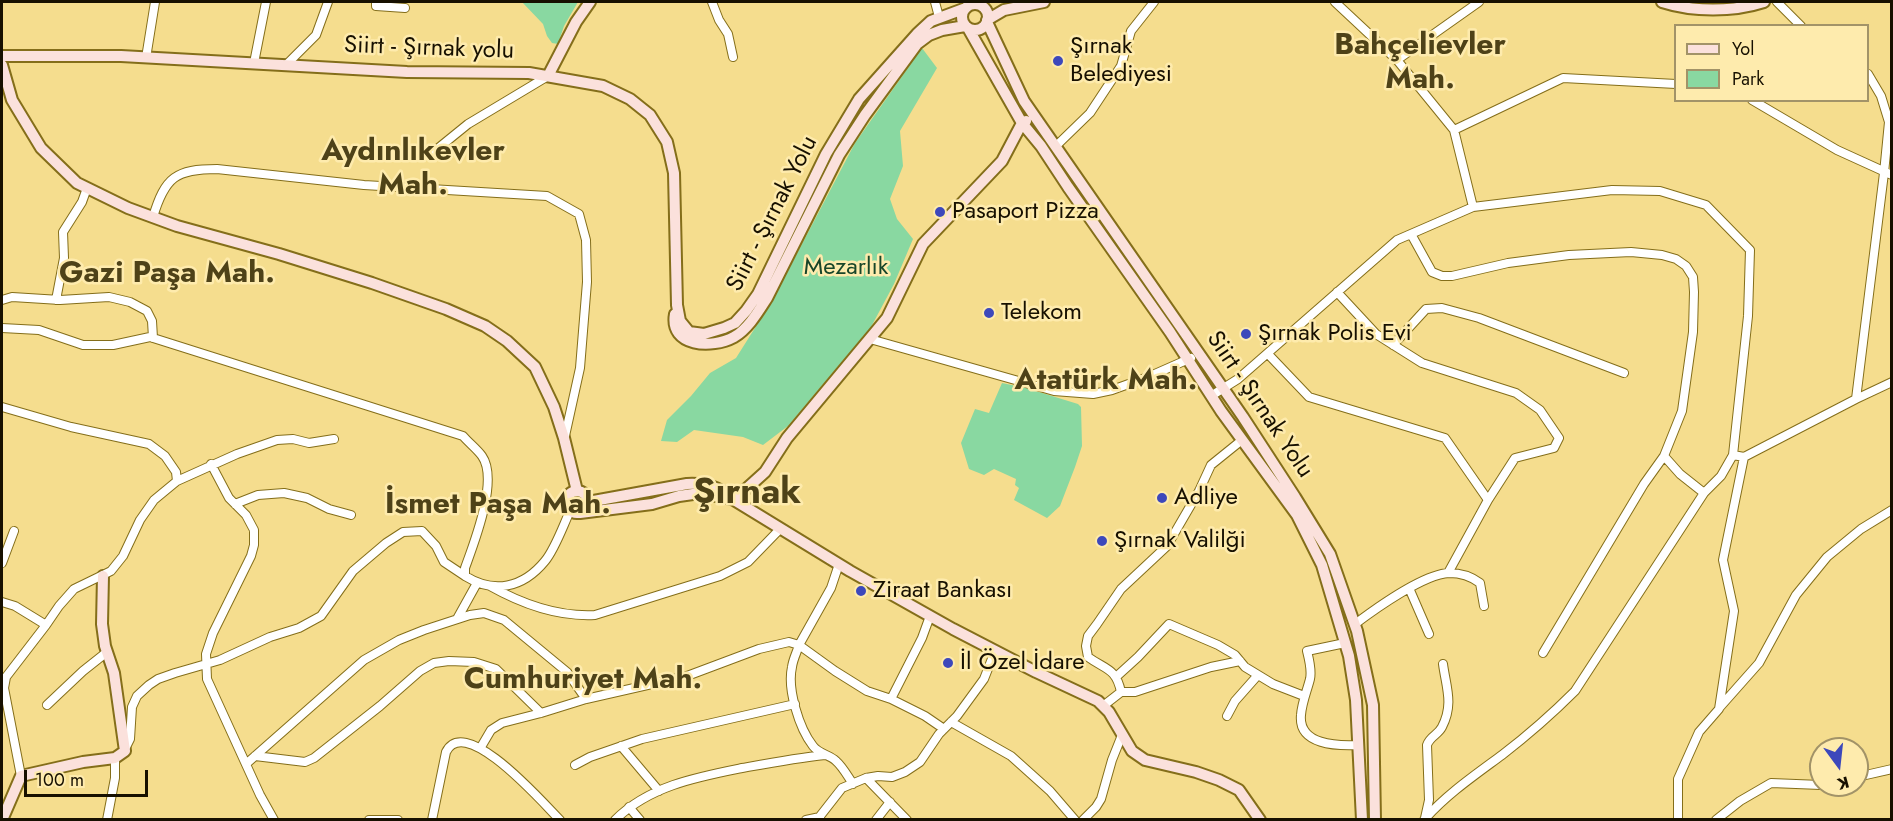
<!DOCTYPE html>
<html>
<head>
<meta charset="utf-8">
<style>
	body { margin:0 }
	#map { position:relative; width:1893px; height:821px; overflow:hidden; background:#f5dd8e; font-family:Jost,sans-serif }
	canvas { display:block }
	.frame { position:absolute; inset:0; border:3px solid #171000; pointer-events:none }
	.legend { position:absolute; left:1674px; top:24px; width:195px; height:78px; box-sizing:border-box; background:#feebad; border:2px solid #a29368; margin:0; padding:8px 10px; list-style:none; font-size:18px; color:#171000 }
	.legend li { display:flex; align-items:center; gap:12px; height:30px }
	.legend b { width:30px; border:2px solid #a29368 }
	.north { position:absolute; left:1809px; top:737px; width:60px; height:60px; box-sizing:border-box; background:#feebad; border:2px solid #a29368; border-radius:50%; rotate:165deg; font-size:16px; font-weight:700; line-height:24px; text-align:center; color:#171000 }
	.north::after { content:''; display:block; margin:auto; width:21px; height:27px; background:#3d48bb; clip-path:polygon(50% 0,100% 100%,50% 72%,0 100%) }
	.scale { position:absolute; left:24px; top:770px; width:124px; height:27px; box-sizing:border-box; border:3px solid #171000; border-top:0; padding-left:8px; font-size:18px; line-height:21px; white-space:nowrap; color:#171000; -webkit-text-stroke:4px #feebad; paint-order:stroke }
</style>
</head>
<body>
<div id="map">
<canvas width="1893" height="821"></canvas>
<div class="frame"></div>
<ul class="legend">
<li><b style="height:8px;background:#fbe1dc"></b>Yol</li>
<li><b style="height:16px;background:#89d8a1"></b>Park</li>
</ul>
<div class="north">K</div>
<div class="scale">100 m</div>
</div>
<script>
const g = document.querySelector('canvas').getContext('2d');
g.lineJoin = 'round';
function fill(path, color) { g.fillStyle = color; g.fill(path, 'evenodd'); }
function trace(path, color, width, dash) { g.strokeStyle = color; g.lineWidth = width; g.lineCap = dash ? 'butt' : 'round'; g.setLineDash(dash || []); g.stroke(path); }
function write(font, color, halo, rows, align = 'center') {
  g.font = font + ' Jost,sans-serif'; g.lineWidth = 5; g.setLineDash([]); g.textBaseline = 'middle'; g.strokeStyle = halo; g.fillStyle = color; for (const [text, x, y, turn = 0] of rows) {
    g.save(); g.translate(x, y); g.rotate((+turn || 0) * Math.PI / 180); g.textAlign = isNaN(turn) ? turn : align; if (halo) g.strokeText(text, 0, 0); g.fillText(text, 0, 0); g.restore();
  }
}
fill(new Path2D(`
	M 522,2 L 578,2 L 564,26 L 558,44 L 552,43 L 547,36 L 543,24 Z
	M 922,48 L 937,68 L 900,131 L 903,166 L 890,199 L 897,219 L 913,239 L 894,284 L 871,327 L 788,426 L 763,445 L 743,437 L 694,430 L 677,442 L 661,441 L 667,420 L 691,396 L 710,373 L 736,358 L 772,301 L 855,143 Z
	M 1002,383 L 1026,388 L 1078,404 L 1081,407 L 1082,446 L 1075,467 L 1060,506 L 1047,518 L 1014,500 L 1019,488 L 1015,485 L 1016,479 L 994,469 L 984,475 L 969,469 L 961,443 L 975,409 L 989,413 Z`), '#89d8a1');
const street = new Path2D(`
	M 376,2 L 376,6 L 405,8
	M 712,2 L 719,20 L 728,34 L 733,57
	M 935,2 L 939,17
	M 1335,2 L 1397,60 L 1454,130 L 1473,207 L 1612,190 L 1660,191 L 1706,205 L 1750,250 L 1748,316 L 1733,455 L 1721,476 L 1704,493 L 1575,691 C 1552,714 1528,735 1502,755 C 1475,775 1447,794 1424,820
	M 1777,2 L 1801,26
	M 972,5 L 972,2
	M 146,58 L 155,2
	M 1397,60 L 1479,2
	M 254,63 L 266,2
	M 286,65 L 316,35 L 328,2
	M 1752,100 L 1837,150 L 1892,175
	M 1454,130 L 1563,78 L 1676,84
	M 1056,146 L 1090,113 L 1121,66 L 1131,31 L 1154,2
	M 431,154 L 468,124 L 548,76
	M 153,217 C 165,177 176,169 217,169 L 364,185 L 547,196 L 579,214 L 586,240 L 587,282 L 580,368 L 565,436
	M 1411,234 L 1432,272 L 1442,276 L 1452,276 L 1508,263 L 1569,255 L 1631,252 L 1662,255 L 1676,259 L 1686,266 L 1693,277 L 1694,292 L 1693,332 L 1682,411 L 1664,456
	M 1337,292 L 1376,334 L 1422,363 L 1516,393 L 1540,410 L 1559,438 L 1554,448 L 1515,458 L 1488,500 L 1448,573
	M 2,300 L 12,297 L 60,300 L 109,297 L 130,302 L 147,311 L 152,321 L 153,338
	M 56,300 L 64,258 L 63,232 L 82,202 L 87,188
	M 2,328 L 39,330 L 83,345 L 113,345 L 150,337 L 463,436 C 469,443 477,449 482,456 C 499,480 474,543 465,568 L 465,576 C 494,594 523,588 545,561 C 555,549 563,526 570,511
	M 870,339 L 1054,391 L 1093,394 L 1112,390 L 1148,377 L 1191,358
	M 1393,345 L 1426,309 L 1442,308 L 1479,318 L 1624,373
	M 1268,354 L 1309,397 L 1445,438 L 1488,500
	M 1211,396 L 1238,379 L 1397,240 L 1473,207
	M 1856,399 L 1892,382
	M 2,407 L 71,427 L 149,444 L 165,456 L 176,472 L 177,481
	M 1733,455 L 1744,457 L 1856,399 L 1884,173 L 1889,122 L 1881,96 L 1868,74
	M 211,464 L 229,498 L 246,515 L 254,530 L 254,545 L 251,556 L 213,633 L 206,654 L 207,679 L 260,795 L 274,820
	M 235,504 L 258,495 L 284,493 L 307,498 L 329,509 L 351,515
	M 2,563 L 14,531
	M 839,564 L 831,588 L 799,645 L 835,671 L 867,691 L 891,699 L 925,716 L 944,729
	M 490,586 C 522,604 557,617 595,615 L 720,576 L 748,562 L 780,529
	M 1409,588 L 1429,634
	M 2,602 L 15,606 L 46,625 L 59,606 L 74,589 L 111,571 L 123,556 L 140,520 L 154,500 L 177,481 L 237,454 L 277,440 L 293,439 L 309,443 L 334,439
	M 457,619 L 477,583
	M 1355,624 C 1375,609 1424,574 1449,573 C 1460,573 1472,577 1480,583 L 1484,606
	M 1345,643 L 1307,651 C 1309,659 1312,670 1310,679 C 1307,691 1302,702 1301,715 C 1298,745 1337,746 1358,745
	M 1543,653 L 1644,484 L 1664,456 L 1680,474 L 1704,493
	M 1116,677 L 1138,657 L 1169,624 L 1218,645 L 1235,655 L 1245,667 L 1273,684 L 1304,696
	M 1121,692 L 1135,692 L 1211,667 L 1240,661
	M 891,699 L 922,638 L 930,616
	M 47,705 L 83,671 L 107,652
	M 1103,706 L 1121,692 C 1116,668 1106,670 1088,657 L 1086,646 L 1088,636 L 1097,624 L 1121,589 L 1167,546 L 1199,491 L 1211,465 L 1242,440
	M 1720,707 L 1759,663 L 1796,595 L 1827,557 L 1861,529 L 1892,510
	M 1227,716 L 1235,701 L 1258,675
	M 951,722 L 1011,756 L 1050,791 L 1075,820
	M 621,746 L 659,791
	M 481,747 L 491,730 L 502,723 L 541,713 L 586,699 L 687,676 L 759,649 L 789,642 L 799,645 C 797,652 793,659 792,667 C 787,689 799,728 813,746 C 819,754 830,755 836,761 C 843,767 848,777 853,784
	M 125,749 L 130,739 L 132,707 L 137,696 L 149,685 L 158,679 L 175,673 L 220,660 L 270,637 L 299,628 L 321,616 L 353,571 L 386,543 L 403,532 L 422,531 L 436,546 L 444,562 L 465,576
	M 255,756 L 305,762 L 314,758 L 380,706 L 420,671 L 434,663 L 449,661 L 474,662 L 496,669 L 541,713
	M 246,764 L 364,660 L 399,640 L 424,630 L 470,615 L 484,613 L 504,620 L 567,672 L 586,699
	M 575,765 L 590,757 L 642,739 L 795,704
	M 21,776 L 4,688 L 6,677 L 46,625
	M 1857,777 L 1892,769
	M 866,778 L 907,820
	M 629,807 L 640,820
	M 1425,818 L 1429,800 L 1427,745 C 1430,736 1438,735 1442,727 C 1454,704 1446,687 1443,664
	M 107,820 L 115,778 L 115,758
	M 369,820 L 398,820
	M 432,820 L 446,752 C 465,713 543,803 560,820
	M 615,820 C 649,786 697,777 742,768 C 770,763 797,758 825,755
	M 806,820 L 820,817
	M 817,820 L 842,788 L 866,778 L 878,776 L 892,777 L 905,772 L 920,762 L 939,734 L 957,716 L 984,679 L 995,651
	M 876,820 L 890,802
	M 1083,820 L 1096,807 L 1101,799 L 1112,760 L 1122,735
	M 1678,820 L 1678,779 L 1699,732 L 1719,709 L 1734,611 L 1723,560 L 1744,457
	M 1716,820 L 1740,801 L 1771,783 L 1821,785`);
const secondary = new Path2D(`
	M 1662,2 C 1693,12 1733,12 1764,2
	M962 17a13 13 0 1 1 26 0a13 13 0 1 1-26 0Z
	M 987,20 L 1004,10 L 1044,2
	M 987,22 L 1024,101 L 1243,417 L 1295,497 L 1330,554 L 1357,631 L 1373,705 L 1375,820
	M 968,28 L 1022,123 L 1041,146 L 1068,187 L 1170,332 L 1221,411 L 1297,515 L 1322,565 L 1349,656 L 1356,700 L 1362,820
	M 2,56 L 121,56 L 407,72 L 529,73 L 603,86 L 630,99 L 650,115 L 667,142 L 674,173 L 677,305 L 680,321 L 689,332 L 704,334 L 724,328 L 735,323 L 746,311 L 758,294 L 826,154 L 859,99 L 917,34 L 931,21 L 966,8
	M 2,65 L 12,100 L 41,148 L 77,183 L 128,208 L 177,226 L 279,254 L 372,283 L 446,309 L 485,326 L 507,341 L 535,367 L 554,407 L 564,438 L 577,491
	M 548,76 L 576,22 L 590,2
	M 675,314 C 669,347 712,349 734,337 C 748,329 758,312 767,298 L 839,155 L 865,115 L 917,44 L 929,35 L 942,30 L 965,26
	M566 502a11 11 0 1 1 22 0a11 11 0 1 1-22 0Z
	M 734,500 L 765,472 L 787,438 L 887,318 L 923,244 L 1002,161 L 1022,123 L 1026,121
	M 588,502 L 687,484 C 706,483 720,487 734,500 L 850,571 L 953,629 L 1036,672 L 1098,701 L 1109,712 L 1132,751 L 1145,760 L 1196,772 L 1219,780 L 1239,790 L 1260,820
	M 580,513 L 652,504 L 679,496 L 700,493 L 731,499
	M 2,820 L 21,776 L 83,762 L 115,758 L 125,751 L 114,673 L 105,646 L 102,624 L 103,576`);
trace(street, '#846e1a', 10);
trace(secondary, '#846e1a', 14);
trace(street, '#fff', 8);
trace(secondary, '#fbe1dc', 10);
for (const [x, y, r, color] of [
	[1058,61,6,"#3d48bb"],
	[940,212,6,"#3d48bb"],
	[989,313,6,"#3d48bb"],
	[1246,334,6,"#3d48bb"],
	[1162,498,6,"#3d48bb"],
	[1102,541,6,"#3d48bb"],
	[861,591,6,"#3d48bb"],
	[948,663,6,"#3d48bb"]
]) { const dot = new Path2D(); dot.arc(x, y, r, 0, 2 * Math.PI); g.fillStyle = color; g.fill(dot); trace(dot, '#feebad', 2); }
write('24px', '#171000', '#feebad', [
	["Şırnak",1070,47],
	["Belediyesi",1070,75],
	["Pasaport Pizza",952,212],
	["Telekom",1001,313],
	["Şırnak Polis Evi",1258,334],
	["Adliye",1174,498],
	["Şırnak Valilği",1114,541],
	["Ziraat Bankası",873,591],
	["İl Özel İdare",960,663]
], 'left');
write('24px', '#171000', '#feebad', [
	["Siirt - Şırnak yolu",429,49,2],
	["Siirt - Şırnak Yolu",773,214,-63],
	["Siirt - Şırnak Yolu",1259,405,56]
]);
write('24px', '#184629', '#feebad', [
	["Mezarlık",846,268]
]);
write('bold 30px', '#4e4218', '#feebad', [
	["Bahçelievler",1420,47],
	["Mah.",1420,81],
	["Aydınlıkevler",413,153],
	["Mah.",413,187],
	["Gazi Paşa Mah.",167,275],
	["Atatürk Mah.",1106,382],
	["İsmet Paşa Mah.",498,506],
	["Cumhuriyet Mah.",583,681]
]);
write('bold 36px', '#4e4218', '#feebad', [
	["Şırnak",747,494]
]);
</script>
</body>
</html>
